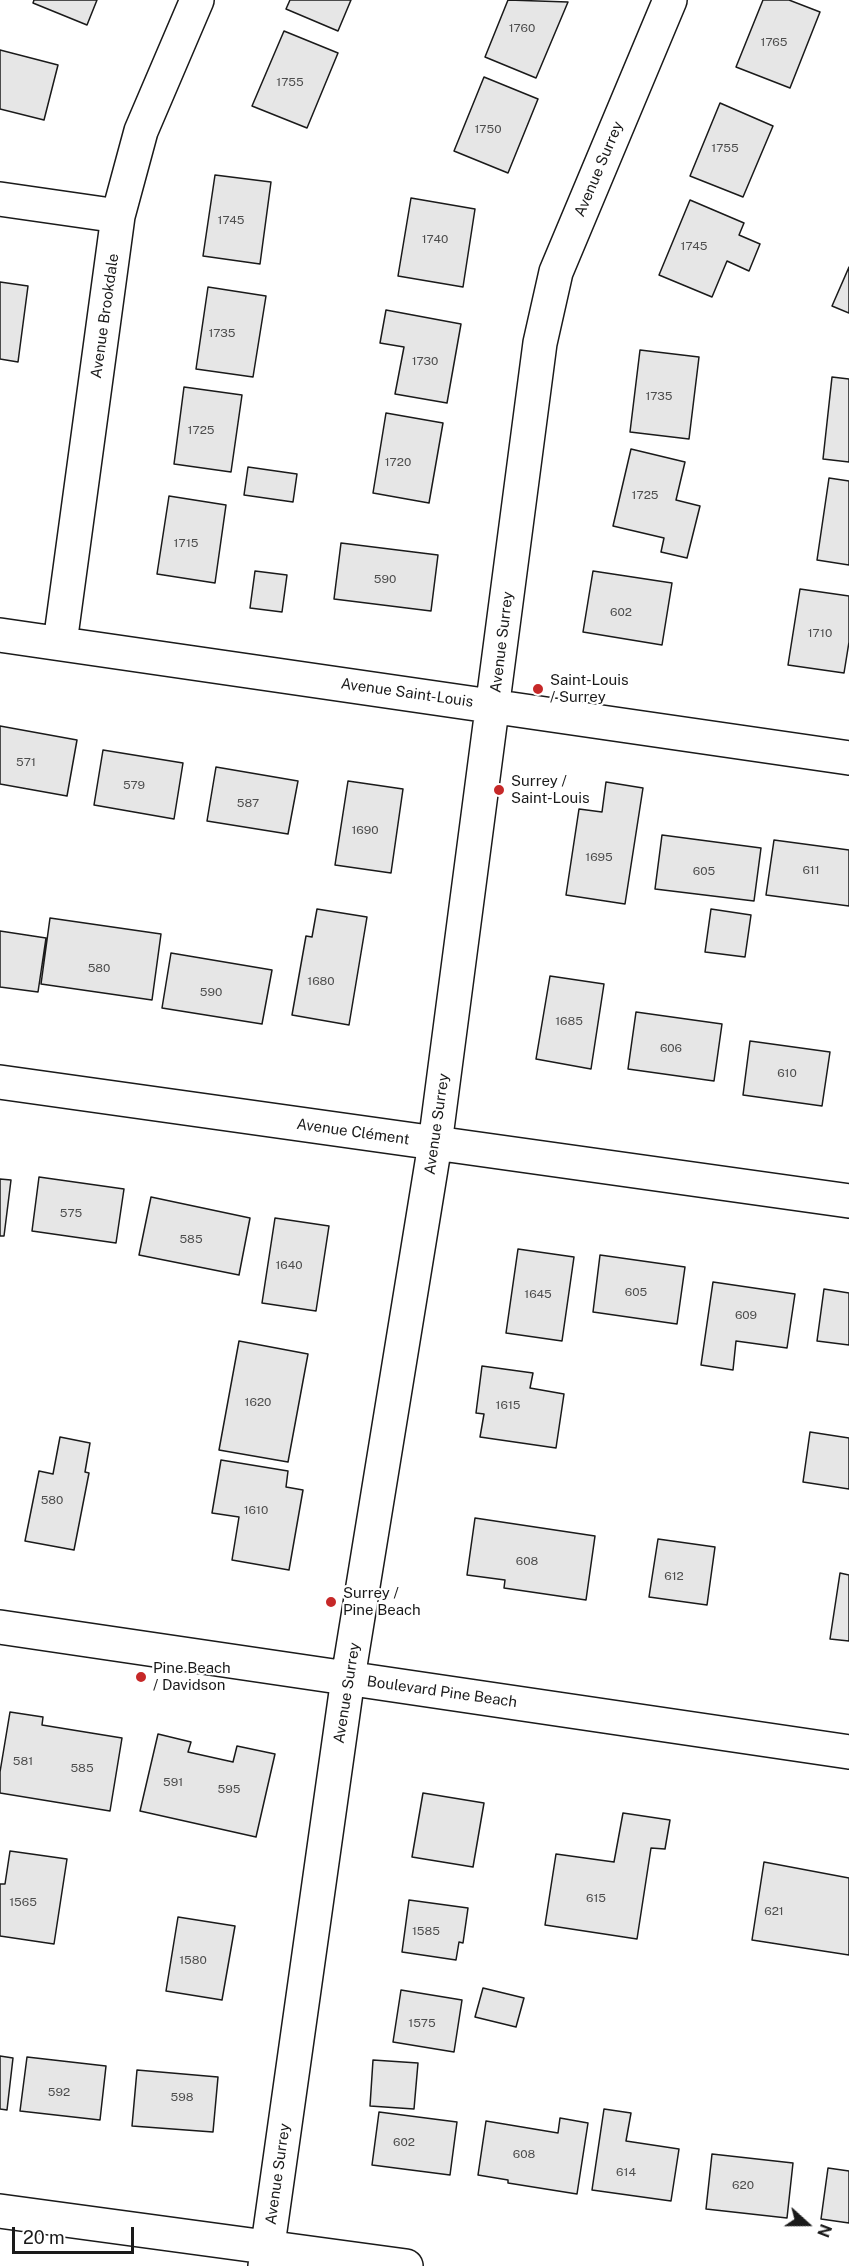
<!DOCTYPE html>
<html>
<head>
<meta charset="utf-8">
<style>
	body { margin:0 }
	#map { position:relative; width:849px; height:2266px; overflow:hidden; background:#fff; font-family:"Public Sans",sans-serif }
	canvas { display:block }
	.north { position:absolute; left:777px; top:2194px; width:60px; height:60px; -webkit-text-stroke:4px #fff; paint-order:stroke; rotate:111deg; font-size:16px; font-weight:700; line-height:24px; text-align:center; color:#1a1a1a }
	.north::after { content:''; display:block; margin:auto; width:21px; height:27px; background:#1a1a1a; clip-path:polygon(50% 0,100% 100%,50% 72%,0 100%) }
	.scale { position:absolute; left:12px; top:2227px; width:122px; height:27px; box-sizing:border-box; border:3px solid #1a1a1a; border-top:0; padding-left:8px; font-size:18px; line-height:21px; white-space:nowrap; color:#1a1a1a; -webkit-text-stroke:4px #fff; paint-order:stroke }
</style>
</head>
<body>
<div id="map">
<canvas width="849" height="2266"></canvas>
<div class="north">N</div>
<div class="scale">20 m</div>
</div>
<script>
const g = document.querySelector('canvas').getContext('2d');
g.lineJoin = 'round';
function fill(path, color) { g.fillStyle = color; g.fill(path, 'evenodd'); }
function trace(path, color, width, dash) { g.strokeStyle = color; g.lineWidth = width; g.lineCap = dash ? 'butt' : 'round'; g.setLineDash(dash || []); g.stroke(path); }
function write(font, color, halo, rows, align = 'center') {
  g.font = font + ' "Public Sans",sans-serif'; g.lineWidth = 4.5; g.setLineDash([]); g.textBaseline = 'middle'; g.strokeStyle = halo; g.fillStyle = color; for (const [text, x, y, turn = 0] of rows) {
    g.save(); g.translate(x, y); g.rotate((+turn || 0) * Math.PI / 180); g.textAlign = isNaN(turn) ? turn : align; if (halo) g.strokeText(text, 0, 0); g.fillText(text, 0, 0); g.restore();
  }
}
const building = new Path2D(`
	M 34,0 L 97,0 L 87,25 L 33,3 Z
	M 290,0 L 351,0 L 338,31 L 286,9 Z
	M 508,0 L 568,2 L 536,78 L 485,57 Z
	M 763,0 L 789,0 L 820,12 L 790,88 L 736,67 Z
	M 284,31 L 338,53 L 307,128 L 252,106 Z
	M 0,50 L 58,65 L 44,120 L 0,109 Z
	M 484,77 L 538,99 L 508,173 L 454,151 Z
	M 720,103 L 773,126 L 743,197 L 690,176 Z
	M 215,175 L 271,182 L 260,264 L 203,256 Z
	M 411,198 L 475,209 L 463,287 L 398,276 Z
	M 690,200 L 744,223 L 739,235 L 760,244 L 749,271 L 727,261 L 712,297 L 659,275 Z
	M 849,267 L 849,313 L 832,306 Z
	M 0,282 L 28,286 L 18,362 L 0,359 Z
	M 208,287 L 266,296 L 253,377 L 196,369 Z
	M 386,310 L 461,324 L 447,403 L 395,394 L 404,347 L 380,343 Z
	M 640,350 L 699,357 L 689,439 L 630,432 Z
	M 832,377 L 849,379 L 849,462 L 823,459 Z
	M 184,387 L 242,395 L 231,472 L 174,464 Z
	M 386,413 L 443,423 L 429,503 L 373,493 Z
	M 631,449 L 685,462 L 676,500 L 700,506 L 687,558 L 661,552 L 664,538 L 613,526 Z
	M 248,467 L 297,474 L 293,502 L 244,495 Z
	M 829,478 L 849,481 L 849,565 L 817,560 Z
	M 169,496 L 226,505 L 215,583 L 157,574 Z
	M 341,543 L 438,555 L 431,611 L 334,599 Z
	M 255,571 L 287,575 L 282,612 L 250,608 Z
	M 593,571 L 672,583 L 662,645 L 583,632 Z
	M 800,589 L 849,596 L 849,642 L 844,673 L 788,665 Z
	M 0,726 L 77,740 L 67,796 L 0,784 Z
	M 103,750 L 183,763 L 174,819 L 94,805 Z
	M 216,767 L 298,781 L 288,834 L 207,821 Z
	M 348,781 L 403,789 L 391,873 L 335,865 Z
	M 606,782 L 643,788 L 625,904 L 566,895 L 579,809 L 602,812 Z
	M 662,835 L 761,848 L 754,901 L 655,889 Z
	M 774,840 L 849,850 L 849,906 L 766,895 Z
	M 317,909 L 367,917 L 349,1025 L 292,1015 L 306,936 L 312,937 Z
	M 711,909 L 751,915 L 745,957 L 705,952 Z
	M 50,918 L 161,934 L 152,1000 L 41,984 Z
	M 0,931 L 46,938 L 38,992 L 0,987 Z
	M 171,953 L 272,970 L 262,1024 L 162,1008 Z
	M 550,976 L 604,984 L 591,1069 L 536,1059 Z
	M 636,1012 L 722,1024 L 714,1081 L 628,1069 Z
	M 750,1041 L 830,1052 L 822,1106 L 743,1095 Z
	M 39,1177 L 124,1189 L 116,1243 L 32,1231 Z
	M 0,1179 L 11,1180 L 4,1236 L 0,1236 Z
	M 151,1197 L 250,1218 L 239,1275 L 139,1255 Z
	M 275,1218 L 329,1226 L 316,1311 L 262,1303 Z
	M 518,1249 L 574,1257 L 562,1341 L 506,1333 Z
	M 600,1255 L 685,1267 L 677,1324 L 593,1312 Z
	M 713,1282 L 795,1294 L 787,1348 L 736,1341 L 733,1370 L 701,1365 Z
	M 824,1289 L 849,1293 L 849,1345 L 817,1341 Z
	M 239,1341 L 308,1354 L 288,1462 L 219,1450 Z
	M 482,1366 L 533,1373 L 530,1388 L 564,1394 L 556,1448 L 480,1437 L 484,1414 L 476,1413 Z
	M 810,1432 L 849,1438 L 849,1489 L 803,1482 Z
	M 60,1437 L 90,1443 L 85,1472 L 89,1473 L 74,1550 L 25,1541 L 39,1471 L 53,1474 Z
	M 221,1460 L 288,1471 L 286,1487 L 303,1490 L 289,1570 L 232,1560 L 239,1517 L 212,1513 Z
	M 475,1518 L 595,1536 L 586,1600 L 504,1588 L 505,1580 L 467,1575 Z
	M 658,1539 L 715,1547 L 707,1605 L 649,1597 Z
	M 840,1573 L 849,1575 L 849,1641 L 830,1639 Z
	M 10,1712 L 43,1717 L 42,1725 L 122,1738 L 110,1811 L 0,1793 L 0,1772 Z
	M 158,1734 L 191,1742 L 188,1752 L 233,1762 L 237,1746 L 275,1754 L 256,1837 L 140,1811 Z
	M 423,1793 L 484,1803 L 473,1867 L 412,1857 Z
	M 623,1813 L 670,1820 L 665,1849 L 651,1848 L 637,1939 L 545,1925 L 556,1854 L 614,1862 Z
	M 10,1851 L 67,1859 L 54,1944 L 0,1936 L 0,1884 L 5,1884 Z
	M 764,1862 L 849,1878 L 849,1955 L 752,1940 Z
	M 409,1900 L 468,1908 L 463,1943 L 459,1942 L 456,1960 L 402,1952 Z
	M 178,1917 L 235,1926 L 222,2000 L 166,1991 Z
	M 483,1988 L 524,1998 L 516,2027 L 475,2017 Z
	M 401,1990 L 462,2000 L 454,2052 L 393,2042 Z
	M 0,2056 L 13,2058 L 7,2110 L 0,2109 Z
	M 27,2057 L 106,2066 L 100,2120 L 20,2111 Z
	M 373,2060 L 418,2063 L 414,2109 L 370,2106 Z
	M 137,2070 L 218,2077 L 213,2132 L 132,2126 Z
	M 604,2109 L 631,2113 L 626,2141 L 679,2149 L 671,2201 L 592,2190 Z
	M 379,2112 L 457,2122 L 450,2175 L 372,2165 Z
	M 560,2118 L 588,2123 L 577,2194 L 508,2183 L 508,2180 L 478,2175 L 486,2121 L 558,2133 Z
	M 712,2154 L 793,2163 L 787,2218 L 706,2209 Z
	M 828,2168 L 849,2171 L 849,2223 L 821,2219 Z`);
fill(building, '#e6e6e6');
trace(building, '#1a1a1a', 1.5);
const street = new Path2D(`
	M 0,199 L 118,216
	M 0,635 L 849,758
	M 60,643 L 118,216 L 141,131 L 197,0
	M 0,1082 L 849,1201
	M 0,1627 L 849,1752
	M 0,2211 L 406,2266
	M 265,2266 L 348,1678 L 435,1144 L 540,343 L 556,272 L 670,0`);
trace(street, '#1a1a1a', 36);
trace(street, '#fff', 33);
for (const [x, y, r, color] of [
	[538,689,6,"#c62828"],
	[499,790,6,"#c62828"],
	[331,1602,6,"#c62828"],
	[141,1677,6,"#c62828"]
]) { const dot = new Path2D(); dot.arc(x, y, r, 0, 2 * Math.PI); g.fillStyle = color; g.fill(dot); trace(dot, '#fff', 2); }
write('12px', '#4d4d4d', null, [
	["1760",522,28],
	["1765",774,42],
	["1755",290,82],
	["1750",488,129],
	["1755",725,148],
	["1745",231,220],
	["1740",435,239],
	["1745",694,246],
	["1735",222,333],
	["1730",425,361],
	["1735",659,396],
	["1725",201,430],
	["1720",398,462],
	["1725",645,495],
	["1715",186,543],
	["590",385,579],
	["602",621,612],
	["1710",820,633],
	["571",26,762],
	["579",134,785],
	["587",248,803],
	["1690",365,830],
	["1695",599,857],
	["611",811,870],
	["605",704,871],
	["580",99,968],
	["1680",321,981],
	["590",211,992],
	["1685",569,1021],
	["606",671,1048],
	["610",787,1073],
	["575",71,1213],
	["585",191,1239],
	["1640",289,1265],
	["605",636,1292],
	["1645",538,1294],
	["609",746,1315],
	["1620",258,1402],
	["1615",508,1405],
	["580",52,1500],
	["1610",256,1510],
	["608",527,1561],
	["612",674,1576],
	["581",23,1761],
	["585",82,1768],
	["591",173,1782],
	["595",229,1789],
	["615",596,1898],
	["1565",23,1902],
	["621",774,1911],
	["1585",426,1931],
	["1580",193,1960],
	["1575",422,2023],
	["592",59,2092],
	["598",182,2097],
	["602",404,2142],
	["608",524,2154],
	["614",626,2172],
	["620",743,2185]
]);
write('15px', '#1a1a1a', '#fff', [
	["Avenue Surrey",599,169,-67],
	["Avenue Brookdale",105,316,-82],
	["Avenue Surrey",502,642,-83],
	["Avenue Saint-Louis",407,693,8],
	["Avenue Surrey",437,1124,-82],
	["Avenue Clément",353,1132,8],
	["Boulevard Pine Beach",442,1692,8],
	["Avenue Surrey",347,1693,-81],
	["Avenue Surrey",278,2174,-82]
]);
write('15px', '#1a1a1a', '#fff', [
	["Saint-Louis",550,680],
	["/ Surrey",550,697],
	["Surrey /",511,781],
	["Saint-Louis",511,798],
	["Surrey /",343,1593],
	["Pine Beach",343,1610],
	["Pine Beach",153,1668],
	["/ Davidson",153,1685]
], 'left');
</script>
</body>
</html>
